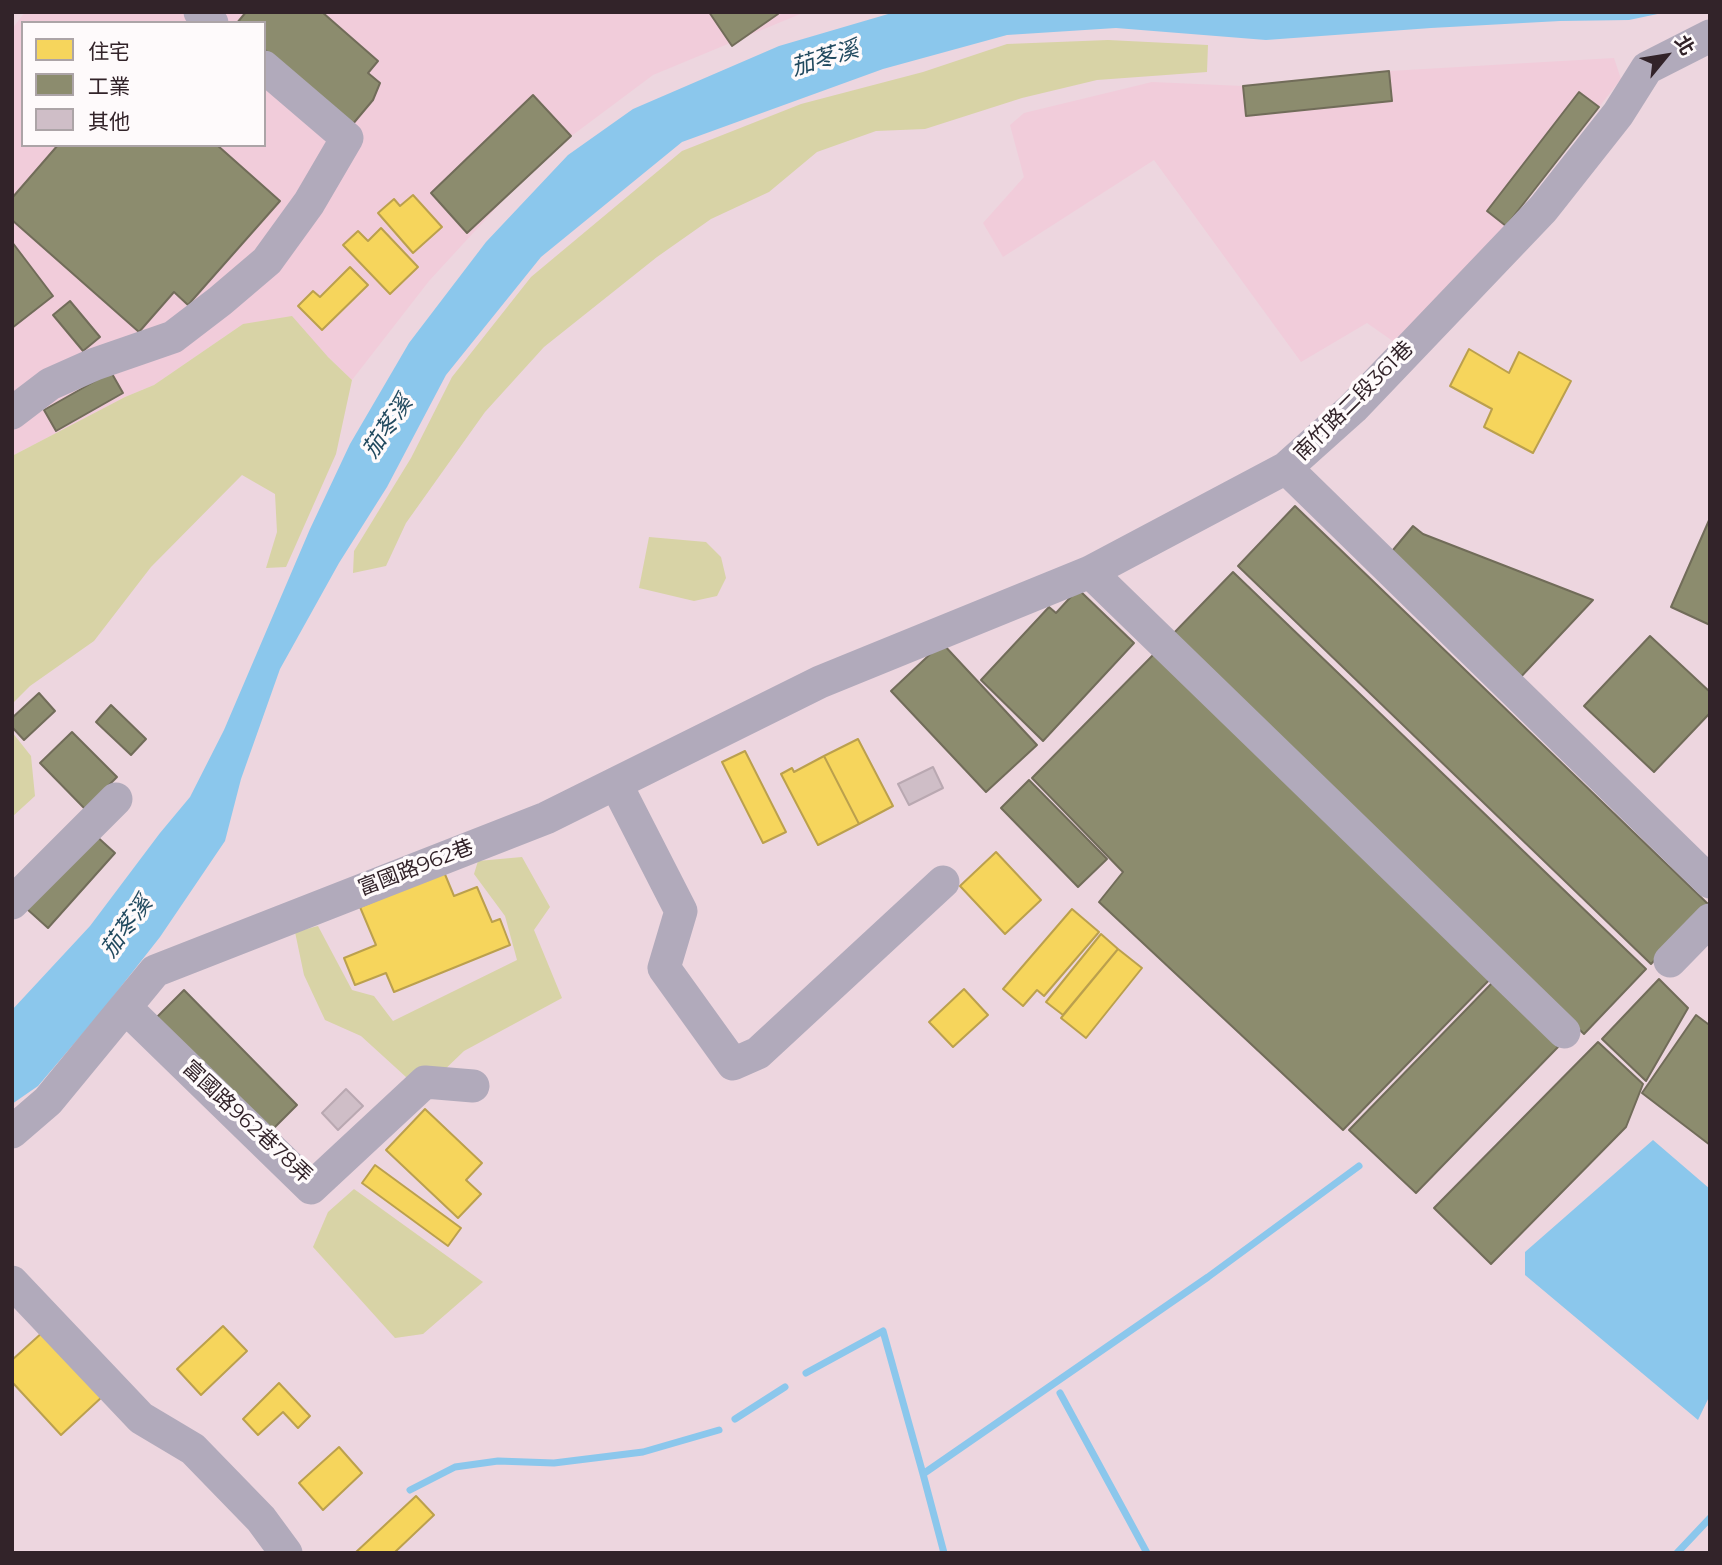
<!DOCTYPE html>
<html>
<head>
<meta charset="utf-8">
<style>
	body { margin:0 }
	#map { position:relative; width:1722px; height:1565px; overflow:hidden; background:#edd6df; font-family:Montserrat,"Noto Sans TC",sans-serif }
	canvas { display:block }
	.frame { position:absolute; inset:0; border:14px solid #322329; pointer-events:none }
	.legend { position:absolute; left:21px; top:21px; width:245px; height:126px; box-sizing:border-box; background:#fefafb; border:2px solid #aca4a7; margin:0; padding:9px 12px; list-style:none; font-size:21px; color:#322329 }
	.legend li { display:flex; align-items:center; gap:14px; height:35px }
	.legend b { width:35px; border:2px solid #aca4a7 }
	.north { position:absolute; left:1631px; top:21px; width:70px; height:70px; -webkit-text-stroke:5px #fefafb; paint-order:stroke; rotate:60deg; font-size:19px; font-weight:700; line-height:28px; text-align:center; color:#322329 }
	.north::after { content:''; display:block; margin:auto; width:24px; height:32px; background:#322329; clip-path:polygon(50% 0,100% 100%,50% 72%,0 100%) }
</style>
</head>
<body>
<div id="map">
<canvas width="1722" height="1565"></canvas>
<div class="frame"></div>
<ul class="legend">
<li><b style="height:19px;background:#f6d55c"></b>住宅</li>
<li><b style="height:19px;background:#8c8c6e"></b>工業</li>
<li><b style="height:19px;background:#cfbec7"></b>其他</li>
</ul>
<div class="north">北</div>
</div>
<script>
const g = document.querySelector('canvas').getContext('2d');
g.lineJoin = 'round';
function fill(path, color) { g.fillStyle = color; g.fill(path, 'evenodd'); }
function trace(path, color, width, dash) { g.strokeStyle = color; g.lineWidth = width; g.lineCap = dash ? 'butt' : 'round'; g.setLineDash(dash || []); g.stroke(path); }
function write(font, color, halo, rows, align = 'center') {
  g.font = font + ' Montserrat,"Noto Sans TC",sans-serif'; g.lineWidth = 7; g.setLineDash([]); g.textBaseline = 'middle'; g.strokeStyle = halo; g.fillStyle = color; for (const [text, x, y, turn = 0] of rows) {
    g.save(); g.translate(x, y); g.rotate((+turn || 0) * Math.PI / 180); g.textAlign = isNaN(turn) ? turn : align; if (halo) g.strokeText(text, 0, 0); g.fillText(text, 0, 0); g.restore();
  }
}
fill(new Path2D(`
	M 25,12 L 805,12 L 653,75 L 542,158 L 429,281 L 352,380 L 328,357 L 243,324 L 154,385 L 125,397 L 12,456 L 12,29 ZM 23,23 L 264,23 L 264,145 L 23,145 Z
	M 1614,58 L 1621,79 L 1506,226 L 1397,344 L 1367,323 L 1301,362 L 1154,160 L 1003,257 L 983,223 L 1024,177 L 1010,125 L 1024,113 L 1152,82 L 1243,86 L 1389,71 Z`), '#f1ccda');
fill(new Path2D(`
	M 1108,40 L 1208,45 L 1207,72 L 1097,80 L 1022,98 L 925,129 L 876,131 L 817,152 L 769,192 L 711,219 L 657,257 L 544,347 L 485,412 L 406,523 L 386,566 L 353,573 L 354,551 L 411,458 L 452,377 L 531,277 L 682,151 L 801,104 L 923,72 L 1007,44 Z
	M 292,316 L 328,357 L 352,380 L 336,454 L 286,567 L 266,568 L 277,532 L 275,494 L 242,475 L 151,567 L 94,641 L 30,686 L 12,704 L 12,456 L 125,397 L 154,385 L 243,324 Z
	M 649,537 L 706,542 L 721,557 L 726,578 L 717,596 L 694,601 L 639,588 Z
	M 12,732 L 31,756 L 35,796 L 12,817 Z
	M 522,857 L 550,907 L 534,930 L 562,998 L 464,1051 L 438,1076 L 406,1077 L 361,1036 L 325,1020 L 304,975 L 295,932 L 318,926 L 352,990 L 374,996 L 393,1021 L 517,960 L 505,916 L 474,874 L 478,861 Z
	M 354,1189 L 483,1282 L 423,1334 L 395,1338 L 313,1247 L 328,1212 Z`), '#d8d3a6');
fill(new Path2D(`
	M 895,12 L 1667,12 L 1629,20 L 1560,21 L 1431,28 L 1266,40 L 1116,28 L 1007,35 L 883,69 L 682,142 L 541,257 L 446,375 L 387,487 L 339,563 L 280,669 L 241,779 L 225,841 L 160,937 L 101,1012 L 38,1086 L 12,1104 L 12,1010 L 90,926 L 160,833 L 190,797 L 224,730 L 310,529 L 350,444 L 409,343 L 486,242 L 568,155 L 633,109 L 779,46 Z
	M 1653,1140 L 1710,1189 L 1710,1395 L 1698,1420 L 1525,1275 L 1525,1252 Z`), '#8bc7ec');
const homes = new Path2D(`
	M 413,195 L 442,227 L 413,253 L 378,213 L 394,199 L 400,206 Z
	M 381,228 L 418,267 L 390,294 L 343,245 L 358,231 L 368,241 Z
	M 350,267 L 368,285 L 322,330 L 298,306 L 313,291 L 320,297 Z
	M 1469,349 L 1509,373 L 1519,352 L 1571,381 L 1533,453 L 1484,427 L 1492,409 L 1450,386 Z
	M 858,739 L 893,806 L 859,824 L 824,756 Z
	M 745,751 L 786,832 L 763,843 L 722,762 Z
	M 824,756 L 859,824 L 818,845 L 781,774 L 792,768 L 794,772 Z
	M 996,852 L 1041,900 L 1005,934 L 960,886 Z
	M 444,872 L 454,896 L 477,887 L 492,922 L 500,919 L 510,945 L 394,992 L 386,973 L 355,985 L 344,958 L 376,945 L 360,907 Z
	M 1072,909 L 1099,932 L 1044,996 L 1037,990 L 1023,1006 L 1003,989 Z
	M 1101,934 L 1118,949 L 1063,1015 L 1046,1002 Z
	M 1118,949 L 1142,968 L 1086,1038 L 1061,1018 Z
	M 964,989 L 988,1015 L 953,1047 L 929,1022 Z
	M 425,1109 L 482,1163 L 466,1180 L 481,1194 L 458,1218 L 386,1150 Z
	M 375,1165 L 461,1228 L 448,1246 L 362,1183 Z
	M 223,1326 L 247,1351 L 201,1395 L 177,1369 Z
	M 44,1331 L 103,1396 L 61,1435 L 12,1382 L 12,1360 Z
	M 279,1383 L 310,1416 L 298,1428 L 283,1412 L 258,1435 L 243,1419 Z
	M 339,1447 L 362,1473 L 323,1510 L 299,1483 Z
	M 416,1496 L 434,1515 L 394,1553 L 355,1553 Z`);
fill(homes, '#f6d55c');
trace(homes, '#bba04d', 2);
const industry = new Path2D(`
	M 246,12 L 322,12 L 378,61 L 368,73 L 380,83 L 373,100 L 352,125 L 264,49 L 264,23 L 237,23 Z
	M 709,12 L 777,12 L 778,14 L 732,46 Z
	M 1389,71 L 1392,101 L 1246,116 L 1243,86 Z
	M 1579,92 L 1599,107 L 1506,226 L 1487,211 Z
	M 533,95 L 571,136 L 467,233 L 431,193 Z
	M 58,145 L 217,145 L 280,201 L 188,305 L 174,292 L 139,332 L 12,220 L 12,198 Z
	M 12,242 L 53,296 L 12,328 Z
	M 70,301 L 100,337 L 83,351 L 53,315 Z
	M 111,372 L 123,393 L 56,431 L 44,410 Z
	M 1295,506 L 1708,904 L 1651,964 L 1238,566 Z
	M 1710,518 L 1710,625 L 1671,607 Z
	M 1413,526 L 1423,534 L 1593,600 L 1517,681 L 1388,556 Z
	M 1233,572 L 1646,969 L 1584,1034 L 1171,636 Z
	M 1078,589 L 1134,643 L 1043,741 L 981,680 L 1049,607 L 1056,613 Z
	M 1650,636 L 1710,692 L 1710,713 L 1654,772 L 1584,706 Z
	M 942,643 L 1037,745 L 986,792 L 891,691 Z
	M 1157,651 L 1494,975 L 1343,1130 L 1099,902 L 1123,872 L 1032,778 Z
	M 39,693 L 55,711 L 24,740 L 12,727 L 12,718 Z
	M 111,705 L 146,739 L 131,755 L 96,722 Z
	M 72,732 L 117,777 L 85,809 L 40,763 Z
	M 1029,780 L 1107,859 L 1078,887 L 1001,808 Z
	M 94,834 L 115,853 L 48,928 L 27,909 Z
	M 1659,979 L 1688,1008 L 1646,1081 L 1602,1039 Z
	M 1493,982 L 1558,1047 L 1416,1193 L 1349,1130 Z
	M 184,990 L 297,1105 L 267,1135 L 154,1020 Z
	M 1696,1015 L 1708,1024 L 1710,1022 L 1710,1145 L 1642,1093 Z
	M 1598,1042 L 1643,1084 L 1626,1127 L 1491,1264 L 1434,1208 Z`);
fill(industry, '#8c8c6e');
trace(industry, '#716c59', 2);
trace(new Path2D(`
	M 806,1373 L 883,1331 L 923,1474
	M 1060,1393 L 1147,1553
	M 735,1419 L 785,1387
	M 410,1490 L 455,1467 L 498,1461 L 554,1463 L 643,1452 L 719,1430
	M 944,1553 L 923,1474 L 1208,1277 L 1359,1166
	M 1677,1553 L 1710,1518`), '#8bc7ec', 7);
const building = new Path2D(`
	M 933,767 L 943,788 L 909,805 L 898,784 Z
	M 346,1089 L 363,1106 L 338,1130 L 322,1113 Z`);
fill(building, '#cfbec7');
trace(building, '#b9a8b1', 2);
trace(new Path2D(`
	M 200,12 L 212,23
	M 12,413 L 50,384 L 95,364 L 173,337 L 220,301 L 267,261 L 309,203 L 347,138 L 264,67
	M 1286,468 L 1710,882
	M 1090,572 L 1564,1032
	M 616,784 L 681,911 L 664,968 L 733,1064 L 758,1053 L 943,882
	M 12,903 L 116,799
	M 1670,961 L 1710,920
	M 126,1008 L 311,1188 L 425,1082 L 473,1086
	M 12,1132 L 48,1101 L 155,971 L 546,818 L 820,682 L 1090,572 L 1286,468 L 1353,408 L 1543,209 L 1618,114 L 1647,68 L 1710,36
	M 12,1282 L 141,1418 L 193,1449 L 261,1519 L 286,1553`), '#b1aabb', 33);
write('21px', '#322329', '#fefafb', [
	["南竹路二段361巷",1354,401,-45],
	["富國路962巷",416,868,-21],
	["富國路962巷78弄",247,1122,43]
]);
write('italic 23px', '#224a5f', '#fefafb', [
	["茄苳溪",825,59,-17],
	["茄苳溪",388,427,-56],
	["茄苳溪",127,927,-54]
]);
</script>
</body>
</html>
